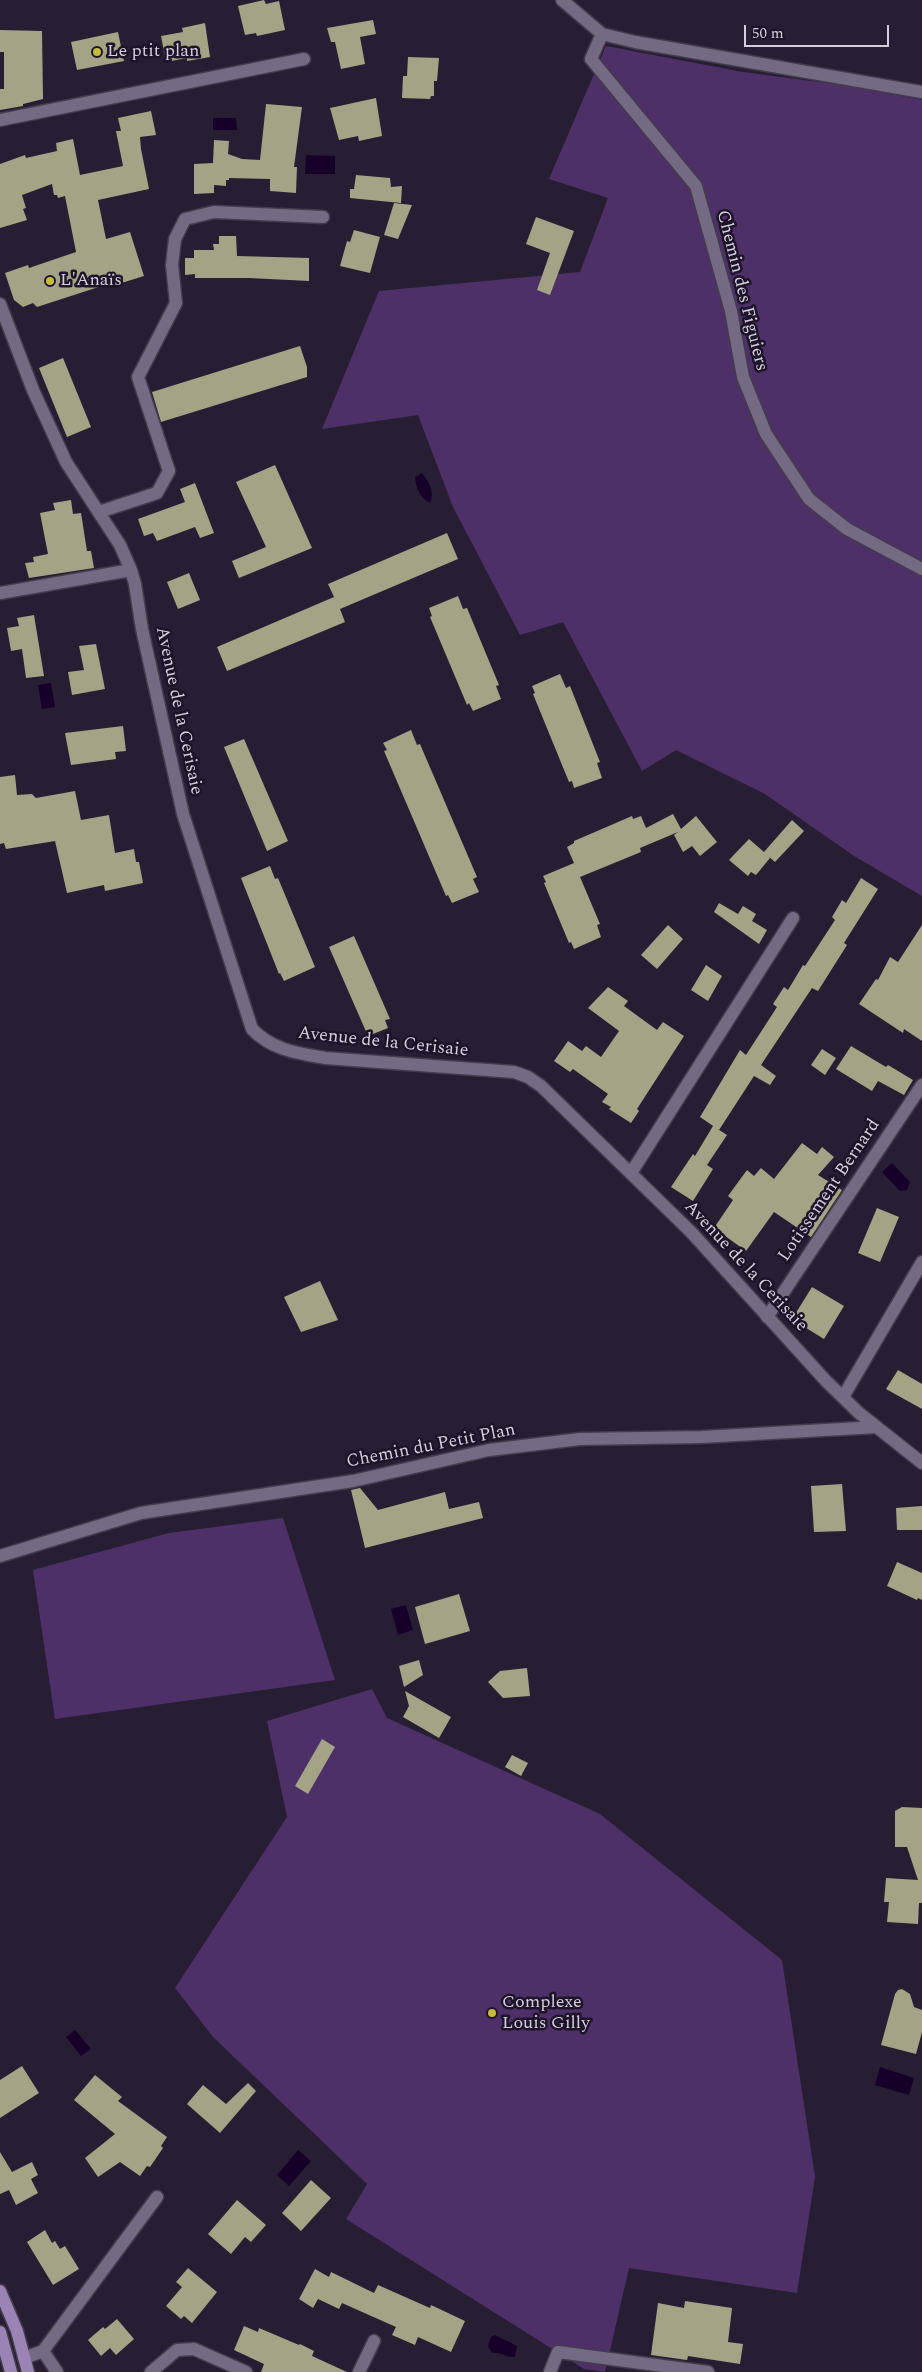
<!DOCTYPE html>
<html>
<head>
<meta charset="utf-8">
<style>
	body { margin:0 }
	#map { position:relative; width:922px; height:2372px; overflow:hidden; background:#281e33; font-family:Spectral,serif }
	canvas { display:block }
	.scale { position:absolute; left:744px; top:25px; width:145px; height:22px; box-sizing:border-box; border:2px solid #d5cedd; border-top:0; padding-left:6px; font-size:15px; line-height:18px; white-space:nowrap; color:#d5cedd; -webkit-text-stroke:4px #1e1429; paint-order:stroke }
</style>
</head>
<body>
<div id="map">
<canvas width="922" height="2372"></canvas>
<div class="scale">50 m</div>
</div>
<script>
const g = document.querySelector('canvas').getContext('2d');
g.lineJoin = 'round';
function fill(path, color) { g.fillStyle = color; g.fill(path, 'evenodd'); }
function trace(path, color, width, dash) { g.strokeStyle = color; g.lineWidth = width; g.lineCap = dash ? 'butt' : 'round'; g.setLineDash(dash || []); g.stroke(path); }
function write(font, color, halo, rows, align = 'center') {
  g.font = font + ' Spectral,serif'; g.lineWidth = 5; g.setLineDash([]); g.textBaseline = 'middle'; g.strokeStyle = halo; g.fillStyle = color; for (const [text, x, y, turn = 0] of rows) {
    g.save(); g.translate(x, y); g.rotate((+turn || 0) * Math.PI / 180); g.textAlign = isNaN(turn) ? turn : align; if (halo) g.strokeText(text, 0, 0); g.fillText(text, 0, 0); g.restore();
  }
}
fill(new Path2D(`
	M 606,46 L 743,72 L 849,86 L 922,100 L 922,896 L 854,856 L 765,794 L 676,750 L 642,771 L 563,622 L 520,635 L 453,507 L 418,415 L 322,429 L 379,291 L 580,272 L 608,198 L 549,179 Z
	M 283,1518 L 335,1680 L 55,1719 L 33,1570 L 169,1533 Z
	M 372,1689 L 387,1718 L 600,1814 L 782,1960 L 815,2177 L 797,2293 L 629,2268 L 605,2372 L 584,2369 L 346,2219 L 367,2184 L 213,2037 L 175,1988 L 287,1817 L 267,1721 Z`), '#4e3069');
fill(new Path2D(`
	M 213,118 L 236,118 L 237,130 L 213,130 Z
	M 306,155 L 335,156 L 335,174 L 305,174 Z
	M 422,473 C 429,482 435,492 430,503 C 420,498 416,488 415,477 Z
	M 51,683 L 55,707 L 42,709 L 38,685 Z
	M 892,1163 L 910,1182 L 907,1190 L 900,1191 L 882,1172 Z
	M 406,1605 L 413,1630 L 398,1635 L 391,1609 Z
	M 75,2030 L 91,2049 L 81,2056 L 66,2037 Z
	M 880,2067 L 914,2078 L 909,2095 L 875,2085 Z
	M 298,2150 L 311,2161 L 289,2186 L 277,2175 Z
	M 495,2335 L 517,2346 L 515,2357 C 506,2358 501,2351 492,2353 L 488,2346 L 491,2337 Z`), '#16002a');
fill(new Path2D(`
	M 264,0 L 266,4 L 279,1 L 285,30 L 257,36 L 256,33 L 245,35 L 238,6 Z
	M 373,20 L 376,34 L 360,37 L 365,64 L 341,69 L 335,42 L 331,42 L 327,28 Z
	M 205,23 L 210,57 L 187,61 L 187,58 L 166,62 L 161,36 L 183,32 L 182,28 Z
	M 0,30 L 42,31 L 43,99 L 23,104 L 23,106 L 0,110 L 0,89 L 4,89 L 4,52 L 0,52 Z
	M 118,32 L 124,61 L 77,70 L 71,42 Z
	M 408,57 L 439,58 L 437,81 L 434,81 L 434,96 L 431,96 L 430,99 L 402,98 L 403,76 L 407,76 Z
	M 376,98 L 382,136 L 359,141 L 358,136 L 339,140 L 330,108 Z
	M 266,104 L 302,107 L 294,167 L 297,167 L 296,193 L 270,191 L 270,179 L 229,178 L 229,180 L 226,180 L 226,186 L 214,185 L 214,193 L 194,194 L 194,164 L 213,163 L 214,140 L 229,141 L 228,154 L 242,159 L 260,160 Z
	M 151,111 L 156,135 L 140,137 L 141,149 L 149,189 L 98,200 L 106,239 L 130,232 L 144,276 L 115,285 L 114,282 L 37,307 L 33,303 L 23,307 L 14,300 L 5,273 L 28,265 L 29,268 L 76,252 L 65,196 L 58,198 L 57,195 L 54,195 L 52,184 L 22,195 L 26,208 L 23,209 L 27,220 L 0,228 L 0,164 L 25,155 L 26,158 L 57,151 L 56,143 L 73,139 L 80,175 L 123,166 L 116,131 L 121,131 L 118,118 Z
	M 356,175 L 390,178 L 391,187 L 402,186 L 401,203 L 350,198 L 350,189 L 354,189 Z
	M 394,203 L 412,205 L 398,239 L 384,235 Z
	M 536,217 L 574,231 L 550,295 L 537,290 L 550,253 L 526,244 Z
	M 354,230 L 380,237 L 370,273 L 340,266 L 347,241 L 350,242 Z
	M 219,236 L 236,236 L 237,256 L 309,258 L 309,281 L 249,278 L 195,278 L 195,274 L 185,275 L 185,258 L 194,258 L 194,250 L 214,250 L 213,244 L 219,244 Z
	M 300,346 L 307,367 L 307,377 L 161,422 L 152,392 Z
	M 63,358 L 91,427 L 67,437 L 39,368 Z
	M 275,465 L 312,548 L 239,578 L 232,561 L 266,547 L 236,482 Z
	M 195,483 L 214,533 L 200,538 L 195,527 L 157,541 L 153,533 L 144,536 L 138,519 L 185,502 L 180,489 Z
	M 71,500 L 73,514 L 81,513 L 87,551 L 91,551 L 94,568 L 29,578 L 25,563 L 34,562 L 33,557 L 48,554 L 40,513 L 55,510 L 53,503 Z
	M 447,533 L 458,559 L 340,609 L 345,622 L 227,671 L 217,647 L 334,597 L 328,584 Z
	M 189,573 L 200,600 L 178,609 L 167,582 Z
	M 458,596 L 463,609 L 467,608 L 499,685 L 496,686 L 501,699 L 473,711 L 469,703 L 467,705 L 430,617 L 432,616 L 429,608 Z
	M 34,615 L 44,676 L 26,678 L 22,649 L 11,651 L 7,628 L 19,626 L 17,618 Z
	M 96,644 L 105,689 L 72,695 L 68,672 L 84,670 L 79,646 Z
	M 560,674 L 566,688 L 570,686 L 600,762 L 597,763 L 602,778 L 574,788 L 572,781 L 569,782 L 533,694 L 535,693 L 532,686 Z
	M 123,726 L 126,751 L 115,752 L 116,759 L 71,765 L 65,733 Z
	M 411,730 L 417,745 L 420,744 L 477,877 L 473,879 L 479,892 L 452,903 L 448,895 L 446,896 L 384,751 L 387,750 L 383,743 Z
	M 244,739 L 288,841 L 267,851 L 224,747 Z
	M 15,775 L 17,795 L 32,794 L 36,798 L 75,791 L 81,820 L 109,815 L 115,853 L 134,849 L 136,862 L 139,862 L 143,883 L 105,891 L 104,885 L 67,893 L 55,841 L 6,849 L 4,843 L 0,844 L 0,777 Z
	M 673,814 L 681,829 L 696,816 L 717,842 L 700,856 L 692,846 L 683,852 L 674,835 L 678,832 L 640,848 L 641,852 L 580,877 L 600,924 L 597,925 L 601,937 L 574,949 L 571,942 L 569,943 L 544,883 L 546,882 L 543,876 L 574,863 L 567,847 L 574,843 L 574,841 L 632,816 L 633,819 L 641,816 L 646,828 Z
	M 792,820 L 804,831 L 775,862 L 768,856 L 770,858 L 756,875 L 751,872 L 748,876 L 729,860 L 749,839 L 764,852 Z
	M 270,866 L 275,879 L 278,878 L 315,967 L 284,981 L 280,973 L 279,974 L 241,878 Z
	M 861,878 L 878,889 L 844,943 L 847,945 L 818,991 L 812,988 L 761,1065 L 776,1076 L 770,1085 L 754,1076 L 719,1130 L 700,1117 L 740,1050 L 746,1055 L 777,1007 L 773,1004 L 784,987 L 788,990 L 803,965 L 805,966 L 835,920 L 832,917 L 842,900 L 846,903 Z
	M 719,903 L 738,914 L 743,906 L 756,914 L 752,921 L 767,930 L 759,944 L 714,912 Z
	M 668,925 L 683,939 L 657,969 L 641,955 Z
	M 922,925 L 922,1041 L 904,1029 L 903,1033 L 859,1004 L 876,979 L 878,980 L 890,957 L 898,962 Z
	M 354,936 L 390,1019 L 385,1020 L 388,1028 L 368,1036 L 329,947 Z
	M 706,965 L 722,976 L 708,1001 L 691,990 Z
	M 608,987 L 628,1001 L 624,1006 L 657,1030 L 663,1022 L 684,1036 L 637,1109 L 639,1111 L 631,1123 L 609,1109 L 611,1107 L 602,1102 L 608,1094 L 573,1069 L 570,1072 L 554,1061 L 568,1041 L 582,1051 L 586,1046 L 601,1057 L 619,1031 L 588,1008 Z
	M 851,1046 L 886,1067 L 888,1065 L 913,1080 L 904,1095 L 878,1081 L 872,1091 L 836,1069 Z
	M 822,1049 L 836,1058 L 825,1075 L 811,1065 Z
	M 713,1126 L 727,1135 L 707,1165 L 713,1169 L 693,1201 L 671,1187 L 693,1154 L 695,1156 Z
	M 802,1143 L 817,1154 L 822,1147 L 834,1157 L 818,1175 L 842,1190 L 811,1237 L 774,1212 L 746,1251 L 714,1228 L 733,1200 L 728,1196 L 747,1170 L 754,1176 L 761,1168 L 774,1179 Z
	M 877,1208 L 899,1217 L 880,1262 L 858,1253 Z
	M 320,1281 L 338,1320 L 301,1332 L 284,1297 Z
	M 812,1287 L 844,1306 L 824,1339 L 803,1326 L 805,1324 L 794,1316 Z
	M 898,1370 L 922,1384 L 922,1409 L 886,1389 Z
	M 842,1484 L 846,1531 L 814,1532 L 811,1486 Z
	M 360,1488 L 378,1510 L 445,1492 L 449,1509 L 479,1502 L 483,1518 L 365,1548 L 351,1490 Z
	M 922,1506 L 922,1530 L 897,1530 L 896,1508 Z
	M 897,1562 L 922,1573 L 922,1600 L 918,1598 L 917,1600 L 887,1586 Z
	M 459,1594 L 470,1631 L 425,1644 L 415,1607 Z
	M 419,1660 L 423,1675 L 404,1687 L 399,1666 Z
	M 527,1668 L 530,1696 L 503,1698 L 488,1682 L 500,1671 Z
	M 405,1691 L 451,1717 L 439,1738 L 403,1717 L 409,1706 Z
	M 322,1739 L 335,1747 L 308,1794 L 295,1786 Z
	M 512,1755 L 528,1763 L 521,1776 L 505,1767 Z
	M 902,1807 L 922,1808 L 922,1903 L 919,1903 L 918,1924 L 887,1922 L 889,1902 L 884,1902 L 886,1878 L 918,1880 L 907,1847 L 895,1847 L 895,1811 Z
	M 902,1989 L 910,1994 L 914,2007 L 922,2010 L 922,2032 L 916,2054 L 881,2045 L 895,1994 L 898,1990 Z
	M 22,2066 L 39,2093 L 0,2118 L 0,2080 Z
	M 95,2075 L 122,2097 L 118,2101 L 167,2137 L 161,2146 L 163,2148 L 150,2167 L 147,2166 L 140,2176 L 120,2162 L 98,2177 L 85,2158 L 115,2134 L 74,2100 Z
	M 248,2083 L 256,2091 L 220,2133 L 187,2104 L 203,2085 L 226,2104 Z
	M 0,2152 L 12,2172 L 32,2162 L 38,2175 L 31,2179 L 38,2193 L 16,2205 L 9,2190 L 0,2194 Z
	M 311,2180 L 331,2198 L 301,2231 L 282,2213 Z
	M 237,2200 L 266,2225 L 251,2242 L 245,2237 L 231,2254 L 208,2234 Z
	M 45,2230 L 52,2243 L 55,2241 L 60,2249 L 65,2246 L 79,2269 L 53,2285 L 27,2242 Z
	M 188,2268 L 217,2292 L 192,2323 L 184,2316 L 181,2319 L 166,2306 L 182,2287 L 176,2282 Z
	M 315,2269 L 329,2277 L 331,2272 L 374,2293 L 378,2285 L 430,2308 L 431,2305 L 465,2321 L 451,2352 L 418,2337 L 415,2345 L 392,2335 L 396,2327 L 342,2303 L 339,2309 L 318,2299 L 313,2308 L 299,2299 Z
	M 685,2301 L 732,2308 L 728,2342 L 743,2344 L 740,2364 L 688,2356 L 687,2360 L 651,2355 L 658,2303 L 684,2308 Z
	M 117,2319 L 134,2339 L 116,2355 L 110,2348 L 101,2356 L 88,2340 L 103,2327 L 105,2329 Z
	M 244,2326 L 258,2332 L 259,2328 L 299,2345 L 300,2344 L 314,2351 L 312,2356 L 347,2372 L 261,2372 L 264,2364 L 234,2350 Z`), '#a4a385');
const minor = new Path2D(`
	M 562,0 L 602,34 L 591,59 L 696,186 L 731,311 L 743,377 L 766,434 L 809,499 L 847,529 L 922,569
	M 602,34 L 635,42 L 922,92
	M 0,120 L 304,59
	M 0,304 L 33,390 L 66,462 L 120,545 L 131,570 L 135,584 L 142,629 L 183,814 L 252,1029 C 272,1050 297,1053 325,1058 L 514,1072 L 528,1077 L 541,1086 L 691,1232 L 826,1381 L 859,1413 L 922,1463
	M 99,512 L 157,493 L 169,471 L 138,377 L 176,303 L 172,265 L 175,239 L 185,219 L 214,212 L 323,217
	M 0,593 L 131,570
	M 631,1173 L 793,918
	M 767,1317 L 922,1085
	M 843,1397 L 922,1262
	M 0,1556 L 141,1513 L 353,1481 L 489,1450 L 580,1439 L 702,1437 L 877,1427
	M 43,2351 L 57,2372
	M 24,2358 L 43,2351 L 157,2197
	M 151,2372 L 177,2350 L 194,2349 L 246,2372
	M 359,2372 L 374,2341
	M 550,2372 L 558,2352 L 708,2372`);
const major = new Path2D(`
	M 0,2291 L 17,2331 L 28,2372
	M 0,2332 L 11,2372`);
trace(minor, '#443b4d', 15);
trace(major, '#443b4d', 15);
trace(minor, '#756a83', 12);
trace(major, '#9b83b6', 12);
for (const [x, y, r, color] of [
	[97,52,5,"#c5bc3d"],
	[50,281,5,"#c5bc3d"],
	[492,2013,5,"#c5bc3d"]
]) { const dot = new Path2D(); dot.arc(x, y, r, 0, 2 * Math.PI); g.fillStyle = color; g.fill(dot); trace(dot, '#1e1429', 2); }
write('18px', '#d5cedd', '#1e1429', [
	["Le ptit plan",107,52],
	["L'Anaïs",60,281],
	["Complexe",502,2003],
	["Louis Gilly",502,2024]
], 'left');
write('18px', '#d5cedd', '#1e1429', [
	["Chemin des Figuiers",741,291,76],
	["Avenue de la Cerisaie",178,711,78],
	["Avenue de la Cerisaie",383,1043,6],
	["Lotissement Bernard",830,1191,-56],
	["Avenue de la Cerisaie",745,1267,47],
	["Chemin du Petit Plan",431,1447,-11]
]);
</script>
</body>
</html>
